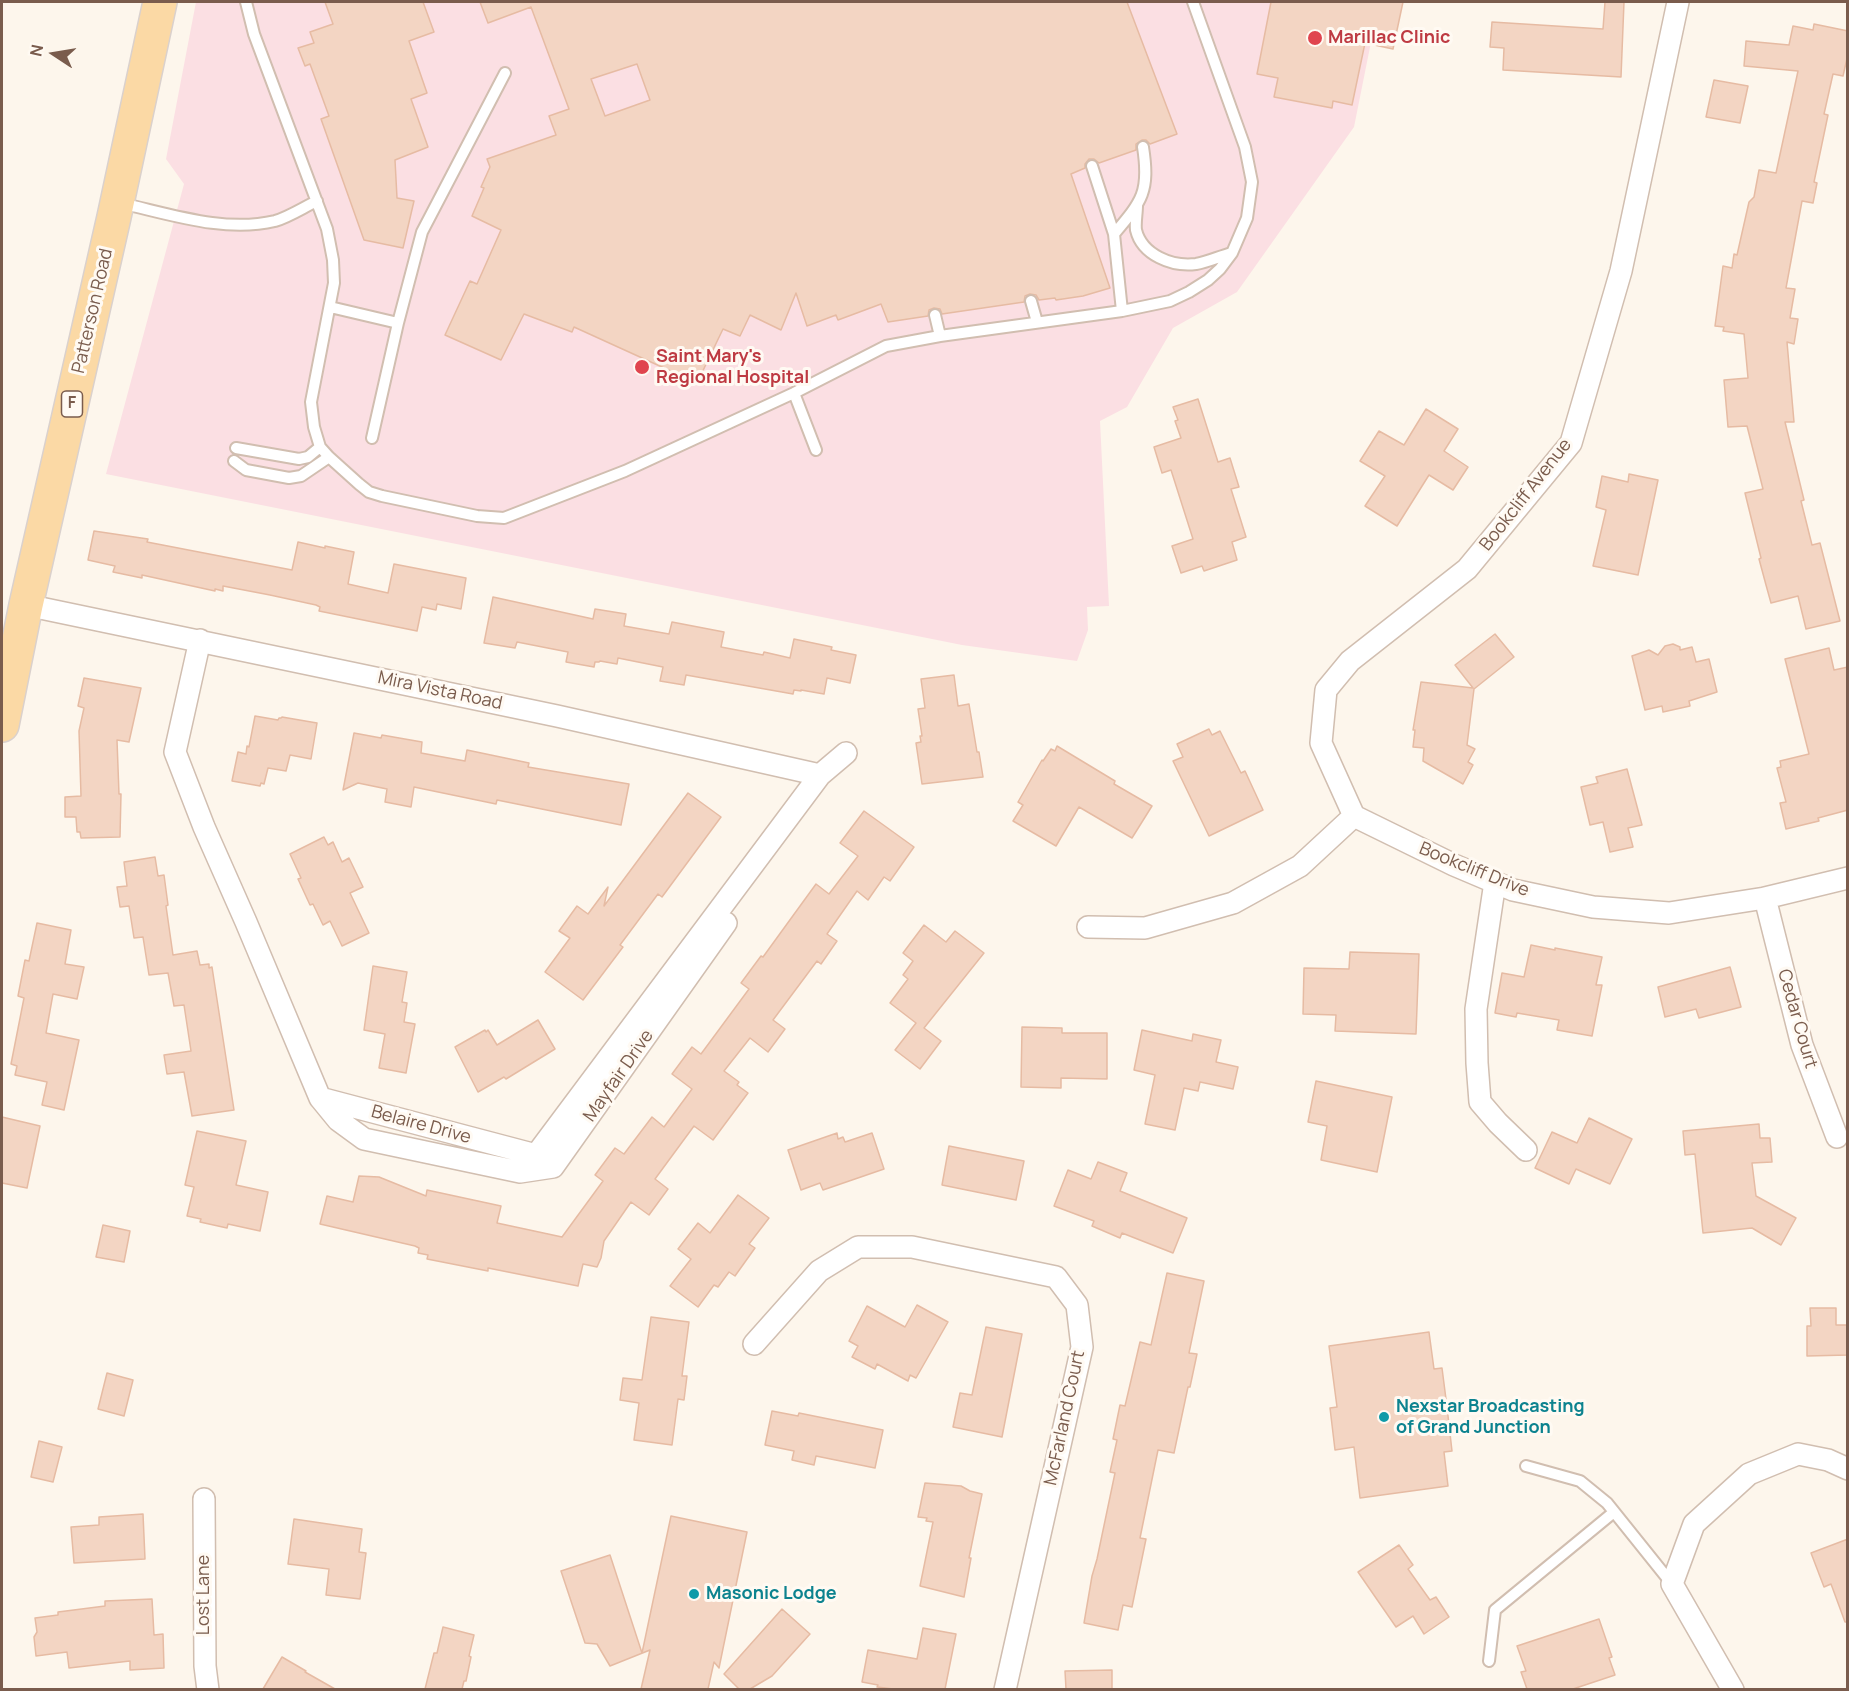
<!DOCTYPE html>
<html>
<head>
<meta charset="utf-8">
<style>
	body { margin:0 }
	#map { position:relative; width:1849px; height:1691px; overflow:hidden; background:#fdf6ec; font-family:Manrope,sans-serif }
	canvas { display:block }
	.frame { position:absolute; inset:0; border:3px solid #7a5c4d; pointer-events:none }
	.north { position:absolute; left:24px; top:24px; width:60px; height:60px; -webkit-text-stroke:4px #fffaf3; paint-order:stroke; rotate:282deg; font-size:16px; font-weight:700; line-height:24px; text-align:center; color:#7a5c4d }
	.north::after { content:''; display:block; margin:auto; width:21px; height:27px; background:#7a5c4d; clip-path:polygon(50% 0,100% 100%,50% 72%,0 100%) }
</style>
</head>
<body>
<div id="map">
<canvas width="1849" height="1691"></canvas>
<div class="frame"></div>
<div class="north">N</div>
</div>
<script>
const g = document.querySelector('canvas').getContext('2d');
g.lineJoin = 'round';
function fill(path, color) { g.fillStyle = color; g.fill(path, 'evenodd'); }
function trace(path, color, width, dash) { g.strokeStyle = color; g.lineWidth = width; g.lineCap = dash ? 'butt' : 'round'; g.setLineDash(dash || []); g.stroke(path); }
function write(font, color, halo, rows, align = 'center') {
  g.font = font + ' Manrope,sans-serif'; g.lineWidth = 6; g.setLineDash([]); g.textBaseline = 'middle'; g.strokeStyle = halo; g.fillStyle = color; for (const [text, x, y, turn = 0] of rows) {
    g.save(); g.translate(x, y); g.rotate((+turn || 0) * Math.PI / 180); g.textAlign = isNaN(turn) ? turn : align; if (halo) g.strokeText(text, 0, 0); g.fillText(text, 0, 0); g.restore();
  }
}
fill(new Path2D(`
	M 196,2 L 1379,2 L 1354,127 L 1237,292 L 1173,328 L 1127,407 L 1100,421 L 1109,606 L 1087,607 L 1088,630 L 1077,661 L 962,645 L 106,474 L 184,184 L 166,159 Z`), '#fbdfe3');
const building = new Path2D(`
	M 325,2 L 423,2 L 434,32 L 409,41 L 427,93 L 411,99 L 428,147 L 395,160 L 397,198 L 414,201 L 403,248 L 364,240 L 321,119 L 329,116 L 310,64 L 305,66 L 298,48 L 314,43 L 310,32 L 333,24 Z
	M 480,2 L 1127,2 L 1177,134 L 1150,144 L 1146,140 L 1142,140 L 1136,144 L 1136,150 L 1099,163 L 1094,159 L 1089,159 L 1085,164 L 1085,168 L 1071,174 L 1110,288 L 1083,296 L 1056,300 L 1055,298 L 1039,300 L 1036,295 L 1030,294 L 1025,296 L 1024,302 L 942,314 L 940,309 L 934,308 L 929,310 L 928,316 L 888,322 L 881,304 L 838,320 L 836,315 L 807,326 L 796,293 L 781,330 L 750,315 L 740,336 L 723,329 L 697,383 L 574,327 L 572,332 L 524,314 L 501,360 L 445,335 L 470,281 L 477,284 L 501,230 L 472,216 L 484,188 L 481,187 L 490,167 L 487,159 L 556,135 L 549,116 L 569,109 L 531,7 L 488,23 ZM 637,64 L 650,100 L 605,116 L 591,79 Z
	M 1271,2 L 1403,2 L 1393,49 L 1365,43 L 1352,105 L 1333,101 L 1332,108 L 1274,97 L 1278,78 L 1257,74 Z
	M 1605,2 L 1624,2 L 1621,77 L 1503,70 L 1504,48 L 1490,47 L 1492,22 L 1603,29 Z
	M 1814,24 L 1848,31 L 1848,54 L 1843,76 L 1833,74 L 1824,114 L 1828,115 L 1814,182 L 1817,183 L 1813,203 L 1802,201 L 1786,288 L 1795,289 L 1790,318 L 1798,319 L 1794,344 L 1787,342 L 1794,422 L 1785,422 L 1804,500 L 1801,501 L 1812,545 L 1820,543 L 1840,621 L 1806,629 L 1798,596 L 1771,603 L 1766,585 L 1759,559 L 1761,558 L 1745,493 L 1763,489 L 1747,426 L 1728,427 L 1724,380 L 1748,378 L 1744,334 L 1723,331 L 1724,327 L 1715,326 L 1723,266 L 1732,268 L 1734,254 L 1737,255 L 1749,202 L 1754,197 L 1759,170 L 1776,173 L 1798,71 L 1744,66 L 1746,41 L 1789,45 L 1793,26 L 1813,30 Z
	M 1714,80 L 1748,86 L 1740,123 L 1706,117 Z
	M 1198,399 L 1218,462 L 1230,458 L 1239,487 L 1231,489 L 1246,537 L 1232,542 L 1237,560 L 1204,571 L 1202,566 L 1181,573 L 1172,546 L 1193,539 L 1171,470 L 1162,473 L 1154,447 L 1181,438 L 1175,421 L 1178,420 L 1173,407 Z
	M 1426,409 L 1458,429 L 1444,451 L 1468,467 L 1453,490 L 1429,475 L 1397,526 L 1365,506 L 1385,476 L 1360,461 L 1379,431 L 1404,445 Z
	M 1629,474 L 1658,480 L 1638,575 L 1593,566 L 1606,510 L 1596,507 L 1602,476 L 1628,482 Z
	M 94,531 L 148,539 L 147,542 L 292,570 L 298,542 L 325,548 L 325,546 L 354,552 L 348,584 L 388,593 L 394,564 L 466,578 L 461,609 L 437,604 L 436,610 L 422,607 L 417,631 L 319,611 L 320,607 L 316,605 L 270,595 L 223,586 L 223,591 L 215,589 L 215,591 L 142,575 L 142,578 L 113,572 L 115,566 L 88,560 Z
	M 493,597 L 593,619 L 595,609 L 626,614 L 624,626 L 669,634 L 672,622 L 724,632 L 721,647 L 763,655 L 764,652 L 790,658 L 794,639 L 832,647 L 831,650 L 856,655 L 850,683 L 827,678 L 824,694 L 801,690 L 801,691 L 794,690 L 793,694 L 686,675 L 684,685 L 660,681 L 663,667 L 618,658 L 617,664 L 600,661 L 599,662 L 595,662 L 594,667 L 566,662 L 568,652 L 517,642 L 515,648 L 484,643 Z
	M 1495,634 L 1514,657 L 1474,689 L 1467,745 L 1475,749 L 1468,762 L 1473,765 L 1463,784 L 1423,761 L 1424,748 L 1413,747 L 1415,730 L 1413,730 L 1421,682 L 1473,688 L 1455,665 Z
	M 1673,644 L 1680,647 L 1680,650 L 1692,647 L 1696,662 L 1709,659 L 1717,692 L 1689,701 L 1690,706 L 1663,712 L 1662,706 L 1645,710 L 1632,656 L 1649,650 L 1658,655 L 1665,646 Z
	M 1829,648 L 1834,670 L 1848,667 L 1848,810 L 1818,818 L 1819,821 L 1786,829 L 1780,803 L 1786,802 L 1777,768 L 1781,767 L 1780,761 L 1809,754 L 1785,659 Z
	M 954,675 L 958,706 L 969,704 L 977,752 L 979,752 L 983,777 L 922,784 L 916,743 L 921,742 L 920,736 L 922,736 L 918,709 L 925,708 L 921,679 Z
	M 84,678 L 141,688 L 129,742 L 117,740 L 119,794 L 121,794 L 120,837 L 81,838 L 80,832 L 77,832 L 76,817 L 65,817 L 65,797 L 81,796 L 79,731 L 84,708 L 78,706 Z
	M 255,716 L 278,720 L 279,718 L 281,718 L 282,717 L 317,723 L 311,759 L 290,755 L 286,771 L 268,768 L 264,784 L 261,783 L 260,786 L 232,781 L 238,752 L 246,754 L 247,746 L 249,747 Z
	M 1209,729 L 1212,735 L 1220,731 L 1241,773 L 1245,771 L 1263,810 L 1209,836 L 1173,761 L 1183,757 L 1177,744 Z
	M 354,733 L 381,738 L 382,735 L 422,742 L 421,753 L 465,761 L 467,750 L 529,763 L 528,767 L 629,784 L 621,825 L 497,800 L 496,804 L 414,787 L 411,807 L 385,802 L 387,789 L 358,783 L 343,790 Z
	M 1057,746 L 1115,781 L 1114,784 L 1152,806 L 1132,838 L 1079,807 L 1056,846 L 1013,821 L 1023,805 L 1018,802 L 1042,760 L 1043,761 L 1051,749 L 1055,751 Z
	M 1627,769 L 1642,825 L 1628,828 L 1633,847 L 1610,852 L 1603,822 L 1590,825 L 1581,787 L 1598,783 L 1596,777 Z
	M 688,793 L 721,817 L 662,897 L 658,894 L 620,945 L 623,947 L 583,1000 L 545,972 L 570,938 L 559,931 L 577,906 L 588,914 L 608,887 L 604,906 Z
	M 864,811 L 914,847 L 890,881 L 884,877 L 868,900 L 857,891 L 827,934 L 837,941 L 821,964 L 817,961 L 773,1020 L 785,1029 L 768,1052 L 750,1038 L 724,1071 L 739,1082 L 737,1085 L 748,1093 L 713,1140 L 694,1126 L 655,1179 L 668,1189 L 649,1215 L 631,1202 L 604,1241 L 601,1258 L 597,1267 L 583,1264 L 578,1286 L 488,1268 L 488,1271 L 427,1259 L 428,1255 L 418,1253 L 419,1248 L 415,1246 L 320,1224 L 327,1196 L 353,1202 L 359,1176 L 379,1177 L 426,1196 L 427,1190 L 501,1206 L 497,1223 L 562,1237 L 603,1181 L 595,1175 L 615,1148 L 624,1154 L 652,1117 L 664,1127 L 692,1089 L 672,1074 L 692,1047 L 701,1054 L 749,989 L 741,983 L 761,956 L 763,957 L 816,884 L 829,894 L 858,856 L 840,843 Z
	M 324,837 L 328,845 L 333,842 L 342,862 L 349,858 L 363,887 L 350,893 L 369,933 L 342,946 L 330,921 L 323,925 L 313,904 L 310,905 L 298,879 L 301,878 L 290,854 Z
	M 155,857 L 158,876 L 164,875 L 168,905 L 166,906 L 173,955 L 197,951 L 200,965 L 209,964 L 209,968 L 212,967 L 234,1110 L 192,1116 L 184,1072 L 167,1074 L 164,1055 L 191,1051 L 184,1005 L 174,1006 L 168,973 L 149,975 L 143,937 L 134,938 L 129,906 L 120,907 L 117,887 L 127,886 L 124,862 Z
	M 37,923 L 71,930 L 65,964 L 84,967 L 77,999 L 53,994 L 46,1033 L 79,1040 L 64,1110 L 42,1105 L 47,1082 L 15,1075 L 17,1066 L 11,1064 L 24,998 L 18,996 L 25,960 L 29,961 Z
	M 924,925 L 946,942 L 955,931 L 984,953 L 924,1028 L 941,1041 L 920,1069 L 895,1050 L 916,1023 L 890,1003 L 908,979 L 903,975 L 913,961 L 903,953 Z
	M 1531,945 L 1555,950 L 1555,948 L 1602,957 L 1596,985 L 1602,985 L 1592,1036 L 1557,1030 L 1559,1020 L 1517,1013 L 1516,1017 L 1495,1013 L 1502,973 L 1524,977 Z
	M 1350,952 L 1419,954 L 1416,1034 L 1335,1031 L 1336,1015 L 1303,1014 L 1304,968 L 1349,969 Z
	M 373,966 L 407,972 L 402,1002 L 407,1003 L 404,1022 L 415,1024 L 406,1073 L 379,1068 L 385,1034 L 364,1030 Z
	M 1730,967 L 1741,1007 L 1699,1018 L 1696,1009 L 1665,1017 L 1658,987 Z
	M 538,1020 L 555,1049 L 506,1079 L 504,1077 L 478,1092 L 455,1047 L 485,1030 L 486,1032 L 488,1030 L 497,1045 Z
	M 1022,1027 L 1062,1028 L 1062,1033 L 1107,1033 L 1107,1079 L 1061,1078 L 1061,1088 L 1021,1087 Z
	M 1142,1030 L 1192,1041 L 1193,1034 L 1221,1040 L 1216,1062 L 1238,1067 L 1233,1089 L 1200,1082 L 1198,1091 L 1184,1088 L 1175,1130 L 1145,1124 L 1155,1075 L 1134,1070 Z
	M 1316,1081 L 1392,1097 L 1377,1172 L 1321,1160 L 1327,1126 L 1308,1122 Z
	M 2,1117 L 40,1126 L 27,1188 L 2,1183 Z
	M 1589,1118 L 1632,1139 L 1610,1184 L 1576,1169 L 1569,1184 L 1535,1168 L 1552,1132 L 1577,1143 Z
	M 1759,1124 L 1760,1138 L 1770,1138 L 1772,1162 L 1752,1163 L 1756,1196 L 1796,1218 L 1781,1245 L 1752,1228 L 1703,1233 L 1695,1154 L 1685,1155 L 1683,1131 Z
	M 197,1131 L 246,1141 L 236,1185 L 268,1192 L 260,1231 L 228,1224 L 227,1228 L 200,1222 L 201,1219 L 187,1216 L 194,1187 L 185,1185 Z
	M 837,1133 L 838,1139 L 843,1137 L 845,1142 L 872,1133 L 884,1169 L 823,1190 L 820,1183 L 801,1190 L 788,1150 Z
	M 949,1146 L 1024,1161 L 1016,1200 L 942,1185 Z
	M 1098,1162 L 1127,1173 L 1120,1191 L 1187,1218 L 1173,1253 L 1122,1233 L 1120,1238 L 1092,1226 L 1094,1221 L 1054,1206 L 1068,1170 L 1091,1179 Z
	M 738,1195 L 769,1218 L 749,1244 L 755,1248 L 735,1276 L 729,1272 L 718,1287 L 714,1285 L 698,1307 L 670,1286 L 691,1259 L 678,1249 L 698,1223 L 710,1233 Z
	M 103,1225 L 130,1231 L 124,1262 L 96,1257 Z
	M 1167,1273 L 1204,1281 L 1189,1353 L 1197,1354 L 1190,1387 L 1188,1387 L 1174,1453 L 1158,1450 L 1140,1538 L 1146,1539 L 1132,1607 L 1123,1605 L 1118,1630 L 1084,1623 L 1092,1576 L 1097,1559 L 1115,1473 L 1110,1472 L 1117,1440 L 1113,1439 L 1120,1405 L 1125,1406 L 1140,1342 L 1151,1345 Z
	M 917,1305 L 948,1322 L 916,1378 L 910,1375 L 908,1381 L 877,1364 L 875,1369 L 852,1357 L 858,1346 L 849,1341 L 867,1306 L 905,1327 Z
	M 1810,1308 L 1836,1308 L 1836,1325 L 1848,1325 L 1848,1355 L 1807,1356 L 1807,1326 L 1811,1326 Z
	M 651,1317 L 689,1322 L 682,1376 L 687,1376 L 684,1400 L 678,1399 L 672,1445 L 634,1440 L 639,1403 L 620,1400 L 623,1378 L 642,1380 Z
	M 986,1327 L 1022,1334 L 1002,1437 L 953,1427 L 960,1393 L 972,1395 Z
	M 1429,1332 L 1434,1369 L 1442,1368 L 1447,1407 L 1452,1451 L 1444,1452 L 1448,1486 L 1360,1498 L 1354,1447 L 1335,1450 L 1330,1408 L 1337,1407 L 1329,1346 Z
	M 107,1373 L 133,1380 L 124,1416 L 98,1409 Z
	M 772,1411 L 798,1416 L 799,1413 L 883,1430 L 875,1468 L 816,1456 L 814,1465 L 792,1460 L 794,1451 L 765,1445 Z
	M 39,1441 L 62,1447 L 53,1482 L 31,1477 Z
	M 925,1483 L 961,1486 L 970,1491 L 982,1494 L 969,1558 L 971,1558 L 964,1597 L 920,1586 L 933,1522 L 926,1521 L 927,1518 L 918,1517 Z
	M 143,1514 L 145,1559 L 74,1563 L 71,1527 L 99,1525 L 99,1517 Z
	M 671,1516 L 747,1532 L 719,1668 L 714,1662 L 708,1689 L 641,1689 L 650,1650 L 610,1666 L 597,1644 L 585,1643 L 561,1571 L 610,1555 L 642,1653 Z
	M 294,1519 L 362,1529 L 359,1552 L 366,1553 L 360,1599 L 326,1595 L 329,1569 L 288,1564 Z
	M 1848,1539 L 1848,1622 L 1845,1622 L 1831,1584 L 1824,1587 L 1811,1553 Z
	M 1399,1545 L 1413,1565 L 1408,1569 L 1430,1600 L 1436,1597 L 1449,1617 L 1424,1634 L 1413,1616 L 1396,1627 L 1358,1572 Z
	M 152,1599 L 154,1635 L 163,1634 L 164,1668 L 130,1670 L 130,1661 L 69,1668 L 67,1652 L 36,1656 L 34,1637 L 37,1632 L 35,1618 L 58,1615 L 58,1612 L 105,1606 L 105,1601 Z
	M 782,1609 L 810,1634 L 772,1676 L 750,1689 L 739,1689 L 724,1674 Z
	M 1599,1619 L 1612,1657 L 1609,1658 L 1615,1675 L 1573,1689 L 1527,1689 L 1521,1672 L 1526,1671 L 1517,1646 Z
	M 443,1627 L 474,1635 L 469,1656 L 471,1657 L 466,1681 L 464,1681 L 462,1689 L 425,1689 L 434,1653 L 437,1653 Z
	M 923,1628 L 956,1634 L 945,1689 L 893,1689 L 877,1687 L 878,1685 L 862,1682 L 868,1650 L 917,1659 Z
	M 282,1657 L 306,1671 L 305,1672 L 335,1689 L 263,1689 Z
	M 1112,1670 L 1112,1689 L 1066,1689 L 1065,1671 Z`);
fill(building, '#f3d5c3');
trace(building, '#e6bba3', 1.5);
const lane = new Path2D(`
	M 246,2 L 254,34 L 327,229 L 333,260 L 334,283 L 311,402 L 314,427 L 320,447 L 329,457 L 359,484 L 369,492 L 382,496 L 477,516 L 504,518 L 625,471 L 794,393 L 886,346 L 940,336 L 1122,311 L 1170,301 L 1189,292 L 1208,280 L 1220,269 L 1232,253 L 1247,218 L 1252,182 L 1245,147 L 1193,2
	M 1092,166 L 1114,234 L 1122,311
	M 120,203 C 170,214 224,233 275,221 C 289,217 304,207 317,201
	M 1137,206 C 1137,213 1135,223 1136,230 C 1142,255 1172,267 1196,264 C 1208,262 1220,256 1232,253
	M 1114,234 C 1142,201 1150,192 1143,147
	M 1031,301 L 1037,322
	M 330,307 L 398,323
	M 935,315 L 940,336
	M 794,393 L 816,450
	M 372,438 L 398,323 L 422,232 L 505,73
	M 236,448 L 299,459 L 308,457 L 320,447
	M 234,461 L 246,470 L 289,478 L 301,476 L 329,457
	M 1526,1466 L 1580,1481 L 1607,1503 L 1672,1584
	M 1489,1661 L 1495,1610 L 1614,1512`);
const street = new Path2D(`
	M 26,605 L 557,716 L 820,775
	M 200,640 L 175,752 L 204,827 L 246,922 L 320,1098 L 536,1155 L 820,775 L 846,753
	M 1354,816 L 1321,743 L 1326,690 L 1350,661 L 1467,569 L 1571,443 L 1621,271 L 1678,2
	M 1354,816 L 1454,865 L 1513,890 L 1593,907 L 1669,913 L 1765,898 L 1848,878
	M 1495,882 L 1476,1009 L 1477,1063 L 1480,1102 L 1498,1123 L 1526,1150
	M 1765,898 L 1802,1045 L 1837,1137
	M 1088,927 L 1145,928 L 1233,903 L 1300,866 L 1354,816
	M 320,1098 L 338,1120 L 364,1139 L 520,1172 L 553,1167 L 726,923
	M 754,1344 L 819,1271 L 858,1247 L 912,1247 L 1056,1277 L 1077,1305 L 1082,1347 L 1005,1690
	M 204,1499 L 205,1666 L 208,1690
	M 1733,1690 L 1672,1584 L 1694,1524 L 1749,1474 L 1798,1454 L 1828,1460 L 1848,1469`);
const primary = new Path2D(`
	M 2,725 L 26,605 L 114,217 L 160,2`);
trace(lane, '#d1beb0', 14);
trace(street, '#d1beb0', 24);
trace(primary, '#dad1cd', 36);
trace(lane, '#fff', 10);
trace(street, '#fff', 21);
trace(primary, '#fbd9a5', 33);
for (const [x, y, r, color] of [
	[1315,38,8,"#e0444e"],
	[642,367,8,"#e0444e"],
	[1384,1417,6,"#0f9aa8"],
	[694,1594,6,"#0f9aa8"]
]) { const dot = new Path2D(); dot.arc(x, y, r, 0, 2 * Math.PI); g.fillStyle = color; g.fill(dot); trace(dot, '#fffaf3', 2); }
for (const [x, y, w] of [
	[72,404,21]
]) { const box = new Path2D(); box.roundRect(x - w / 2, y - 13, w, 26, 4.5); g.fillStyle = '#fffaf3'; g.fill(box); trace(box, '#7a5c4d', 1.5); }
write('bold 16px', '#7a5c4d', null, [
	["F",72,404]
]);
write('bold 18px', '#be3a42', '#fffaf3', [
	["Marillac Clinic",1328,38],
	["Saint Mary's",656,357],
	["Regional Hospital",656,378]
], 'left');
write('18px', '#7a5c4d', '#fffaf3', [
	["Patterson Road",93,311,-77],
	["Bookcliff Avenue",1526,495,-52],
	["Mira Vista Road",440,691,12],
	["Bookcliff Drive",1474,870,22],
	["Cedar Court",1797,1019,74],
	["Mayfair Drive",619,1076,-55],
	["Belaire Drive",421,1125,15],
	["McFarland Court",1065,1418,-78],
	["Lost Lane",204,1595,-90]
]);
write('bold 18px', '#0d838f', '#fffaf3', [
	["Nexstar Broadcasting",1396,1407],
	["of Grand Junction",1396,1428],
	["Masonic Lodge",706,1594]
], 'left');
</script>
</body>
</html>
